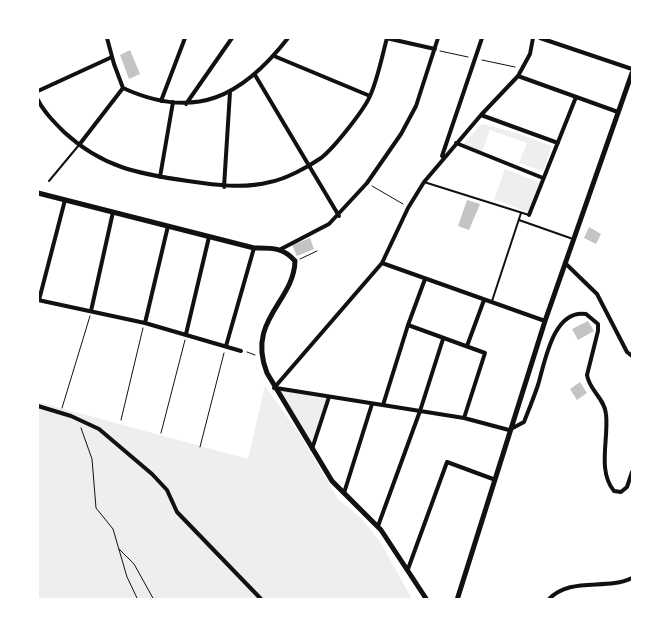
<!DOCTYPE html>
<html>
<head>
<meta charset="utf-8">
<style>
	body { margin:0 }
	#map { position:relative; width:670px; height:637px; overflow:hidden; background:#fff; font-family:Georgia,serif }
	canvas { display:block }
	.frame { position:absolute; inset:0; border:39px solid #fff; pointer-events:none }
</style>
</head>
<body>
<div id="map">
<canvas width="670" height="637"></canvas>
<div class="frame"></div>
</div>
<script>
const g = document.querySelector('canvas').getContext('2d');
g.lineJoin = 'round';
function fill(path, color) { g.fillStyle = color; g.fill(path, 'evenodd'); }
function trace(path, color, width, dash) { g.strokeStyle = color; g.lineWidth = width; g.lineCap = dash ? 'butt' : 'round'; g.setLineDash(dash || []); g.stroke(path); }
fill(new Path2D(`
	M 482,124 L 520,134 L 552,146 L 543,171 L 519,163 L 527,143 L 490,130 L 482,152 L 463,144 Z
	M 505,169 L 539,182 L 528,212 L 494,199 Z
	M 265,386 L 298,432 L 338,499 L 362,519 L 381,543 L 412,599 L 38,599 L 38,402 L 248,459 Z
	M 274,388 L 329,397 L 312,449 Z`), '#eee');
fill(new Path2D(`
	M 130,50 L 140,74 L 129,79 L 120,55 Z
	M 467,200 L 480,204 L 469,230 L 458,226 Z
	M 589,227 L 601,234 L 596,244 L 584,238 Z
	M 310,238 L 314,249 L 297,256 L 292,245 Z
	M 588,321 L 594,331 L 578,340 L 572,329 Z
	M 580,382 L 587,393 L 577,400 L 570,389 Z`), '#c4c4c4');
trace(new Path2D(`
	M 440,51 L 468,57
	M 482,60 L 515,67
	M 372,186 L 403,204
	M 300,259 L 317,251
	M 247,352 L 255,355
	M 62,408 L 90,316
	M 121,420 L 143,328
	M 81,428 L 92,459 L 96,508 L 113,529 L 127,577 L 138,600
	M 161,433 L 185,340
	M 200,447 L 224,353
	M 119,549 L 134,564 L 154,600`), '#111', 1);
trace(new Path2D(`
	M 49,181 L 79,145
	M 424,182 L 529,215
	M 519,220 L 573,239
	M 492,301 L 521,213`), '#111', 2);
trace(new Path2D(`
	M 107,38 L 114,64 L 123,88 C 195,121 242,97 288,38
	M 386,38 L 435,49
	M 540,38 L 632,69
	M 274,56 L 370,96
	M 255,75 L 339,216
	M 518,76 L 618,112
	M 38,91 L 112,57
	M 38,100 C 44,112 54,122 64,132 C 102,167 138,174 188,181 C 215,185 243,189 270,182 C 286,179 308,167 321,158 C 334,148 364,110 370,96 C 378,78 382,56 387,38
	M 161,101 L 185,38
	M 186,104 L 232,38
	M 481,115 L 558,143
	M 456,143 L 543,178
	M 79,145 L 123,88
	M 442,156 L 482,38
	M 160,177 L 173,102
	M 224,187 L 230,92
	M 529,215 L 576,97
	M 281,249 L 329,224 L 367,183 L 401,134 L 416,106 L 438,38
	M 382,263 L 545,321
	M 565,263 L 597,294 L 627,352 L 632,356
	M 38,300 L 145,323 L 241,351
	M 39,300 L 65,200
	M 91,311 L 113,212
	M 145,323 L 168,226
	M 408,325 L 485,353 L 464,418
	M 186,334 L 209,237
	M 226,346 L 254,248
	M 467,346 L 484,300
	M 274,388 L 382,263 L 408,208 L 424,182 L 481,115 L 518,76 L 530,54 L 533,38
	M 276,388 L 464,418 L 509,430 L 524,422 C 529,409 534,397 538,385 C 545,362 553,309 586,314 L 598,324 L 598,331 L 587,375 C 589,390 605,399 606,414 C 609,438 597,471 614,491 L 621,492 L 627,487 L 632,472
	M 383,405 L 408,325 L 425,279
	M 38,406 L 71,416 L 99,429 L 152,474 L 167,490 L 177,512 L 262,600
	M 312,449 L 329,397
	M 344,493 L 372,404
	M 378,526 L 420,411 L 443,339
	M 408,569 L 447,462 L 493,479
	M 548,600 C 570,576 606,591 632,578`), '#111', 4);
trace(new Path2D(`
	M 38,193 L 254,248 C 272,248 283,247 295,261 C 294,302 246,320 267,373 L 332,481 L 381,530 L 427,600
	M 457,600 L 545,321 L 632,73`), '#111', 5);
</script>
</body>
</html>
